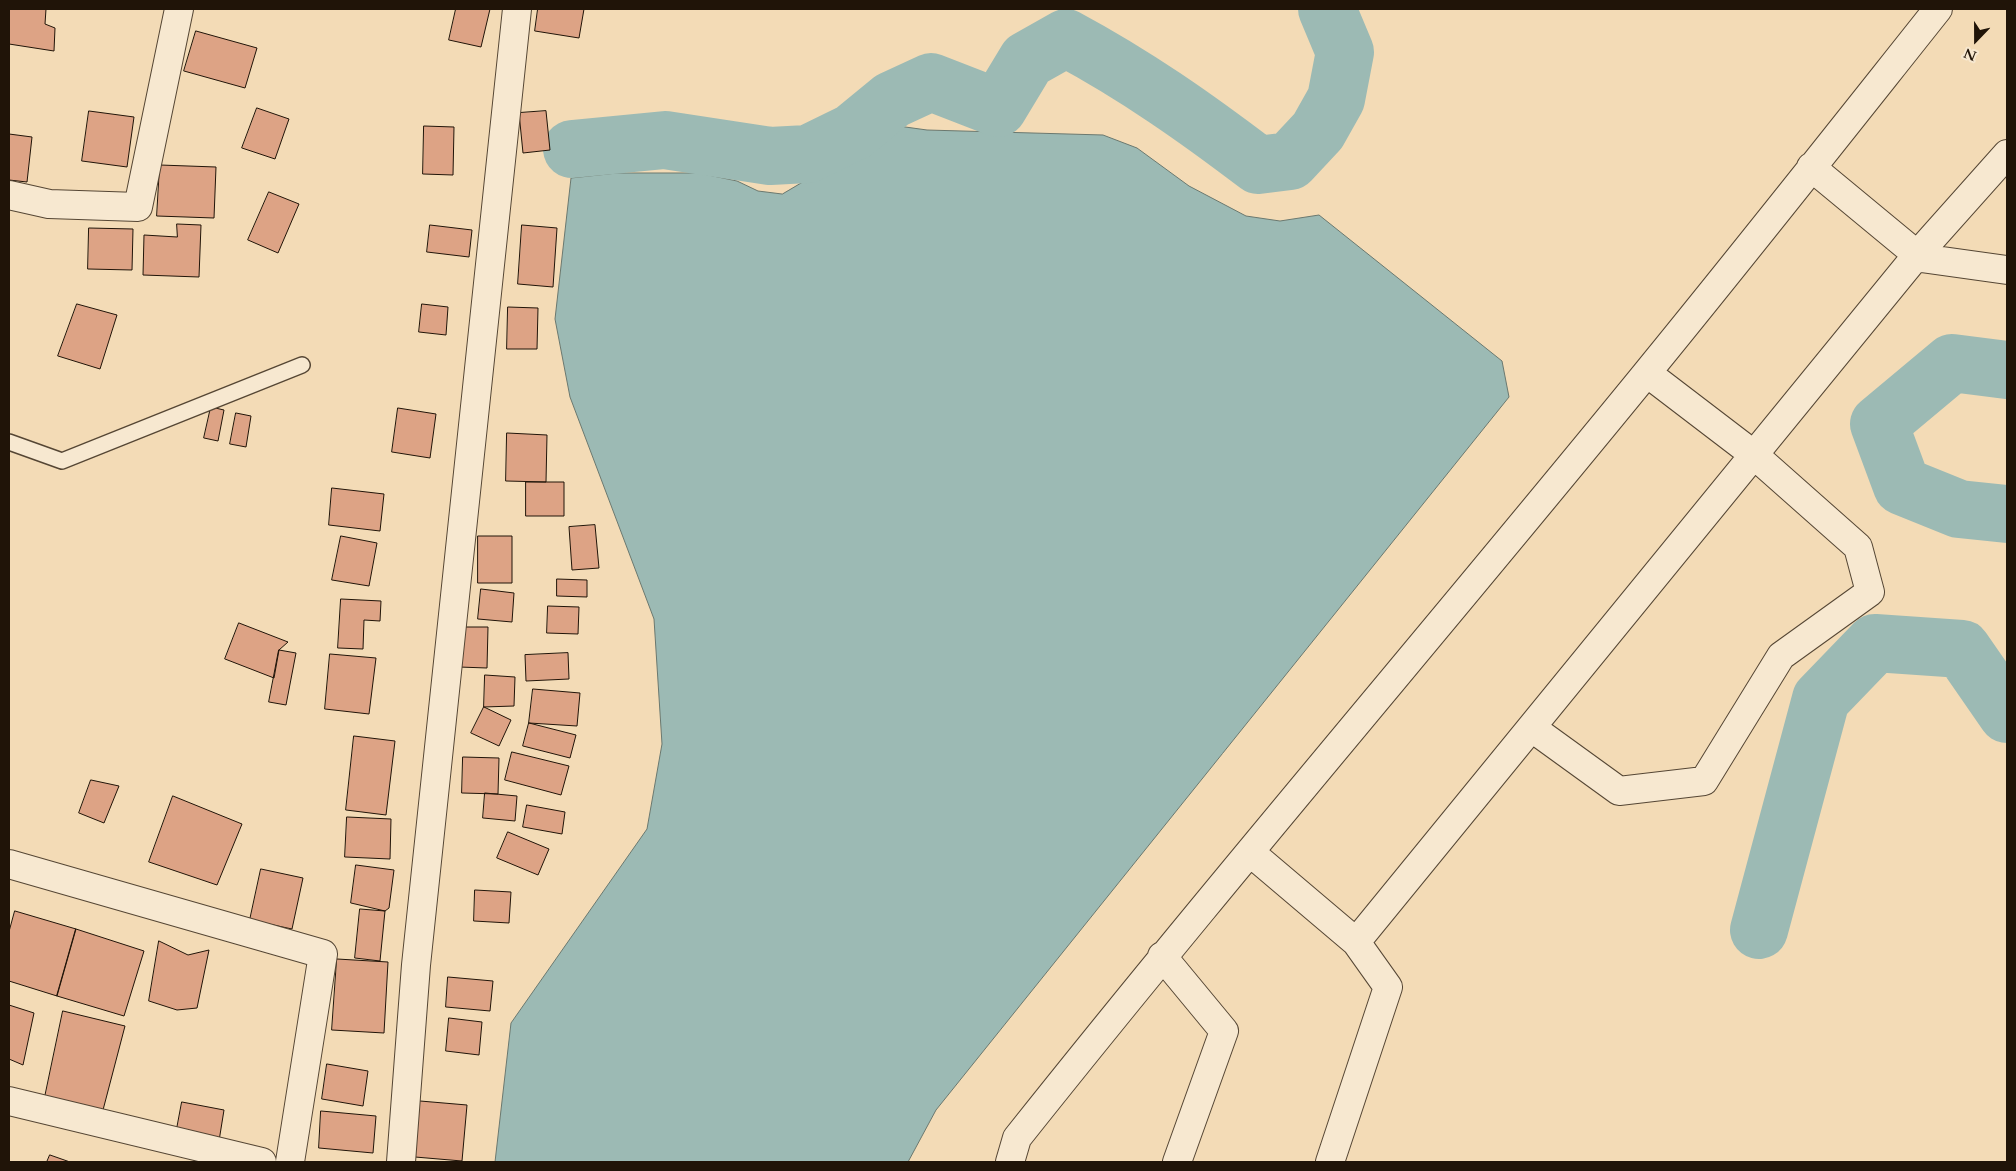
<!DOCTYPE html>
<html>
<head>
<meta charset="utf-8">
<style>
	body { margin:0 }
	#map { position:relative; width:2016px; height:1171px; overflow:hidden; background:#f3dbb6; font-family:Cardo,serif }
	canvas { display:block }
	.frame { position:absolute; inset:0; border:10px solid #201408; pointer-events:none }
	.north { position:absolute; left:1951px; top:15px; width:50px; height:50px; -webkit-text-stroke:4px #f7e8d0; paint-order:stroke; rotate:202deg; font-size:14px; font-weight:700; line-height:20px; text-align:center; color:#201408 }
	.north::after { content:''; display:block; margin:auto; width:18px; height:22px; background:#201408; clip-path:polygon(50% 0,100% 100%,50% 72%,0 100%) }
</style>
</head>
<body>
<div id="map">
<canvas width="2016" height="1171"></canvas>
<div class="frame"></div>
<div class="north">N</div>
</div>
<script>
const g = document.querySelector('canvas').getContext('2d');
g.lineJoin = 'round';
function fill(path, color) { g.fillStyle = color; g.fill(path, 'evenodd'); }
function trace(path, color, width, dash) { g.strokeStyle = color; g.lineWidth = width; g.lineCap = dash ? 'butt' : 'round'; g.setLineDash(dash || []); g.stroke(path); }
const water = new Path2D(`
	M 898,126 L 927,130 L 1103,135 L 1137,148 L 1189,186 L 1246,216 L 1280,221 L 1319,215 L 1502,361 L 1509,397 L 936,1110 L 908,1162 L 495,1162 L 511,1023 L 647,829 L 662,744 L 654,619 L 570,397 L 555,319 L 571,178 L 617,173 L 699,173 L 737,181 L 758,191 L 782,194 Z`);
fill(water, '#9cbab4');
trace(water, '#6a786f', 1);
trace(new Path2D(`
	M 572,149 L 665,140 L 770,156 L 808,154 L 853,132 L 892,100 L 931,82 L 998,108 L 1027,60 L 1066,38 C 1135,75 1195,117 1258,165 L 1290,161 L 1318,131 L 1336,99 L 1345,52 L 1327,9
	M 2007,370 L 1952,363 L 1879,424 L 1902,486 L 1959,509 L 2007,514
	M 1759,930 L 1821,699 L 1875,643 L 1962,649 L 2007,714`), '#9cbab4', 58);
const building = new Path2D(`
	M 9,9 L 46,9 L 45,24 L 55,28 L 54,51 L 9,44 Z
	M 456,9 L 490,9 L 481,47 L 449,40 Z
	M 538,9 L 584,9 L 579,38 L 535,31 Z
	M 196,31 L 257,48 L 245,88 L 184,71 Z
	M 257,108 L 289,119 L 275,159 L 242,148 Z
	M 89,111 L 134,117 L 127,167 L 82,161 Z
	M 546,111 L 550,150 L 523,153 L 519,113 Z
	M 424,126 L 454,127 L 453,175 L 423,174 Z
	M 9,134 L 32,137 L 27,182 L 9,180 Z
	M 160,165 L 216,167 L 214,218 L 157,216 Z
	M 269,192 L 299,204 L 278,253 L 248,240 Z
	M 177,224 L 201,225 L 199,277 L 143,275 L 144,235 L 177,237 Z
	M 430,225 L 472,230 L 469,257 L 427,252 Z
	M 522,225 L 557,228 L 553,287 L 518,284 Z
	M 89,228 L 133,229 L 132,270 L 88,269 Z
	M 77,304 L 117,315 L 100,369 L 58,356 Z
	M 422,304 L 448,307 L 446,335 L 419,332 Z
	M 508,307 L 538,308 L 537,349 L 507,349 Z
	M 211,407 L 224,410 L 218,441 L 204,438 Z
	M 398,408 L 436,414 L 430,458 L 392,452 Z
	M 236,413 L 251,416 L 246,447 L 230,444 Z
	M 507,433 L 547,435 L 546,482 L 506,481 Z
	M 526,482 L 564,482 L 564,516 L 526,516 Z
	M 332,488 L 384,494 L 380,531 L 329,525 Z
	M 595,525 L 599,568 L 572,570 L 569,527 Z
	M 341,536 L 377,543 L 369,586 L 332,580 Z
	M 478,536 L 512,536 L 512,583 L 478,583 Z
	M 557,579 L 587,580 L 587,597 L 557,596 Z
	M 481,589 L 514,593 L 512,622 L 478,619 Z
	M 341,599 L 381,601 L 380,621 L 364,620 L 363,649 L 338,648 Z
	M 548,606 L 579,607 L 578,634 L 547,633 Z
	M 239,623 L 288,642 L 279,650 L 274,678 L 225,659 Z
	M 461,627 L 488,627 L 487,668 L 459,667 Z
	M 279,650 L 296,653 L 286,705 L 269,702 Z
	M 568,653 L 569,679 L 526,681 L 525,655 Z
	M 330,654 L 376,658 L 369,714 L 325,709 Z
	M 485,675 L 515,677 L 514,706 L 484,707 Z
	M 533,689 L 580,693 L 577,726 L 529,723 Z
	M 484,707 L 511,720 L 499,746 L 471,733 Z
	M 529,723 L 576,735 L 570,758 L 523,746 Z
	M 354,736 L 395,741 L 386,815 L 346,810 Z
	M 512,752 L 569,766 L 561,795 L 505,780 Z
	M 463,757 L 499,758 L 498,794 L 462,793 Z
	M 91,780 L 119,786 L 104,823 L 79,813 Z
	M 485,793 L 517,796 L 515,821 L 483,818 Z
	M 173,796 L 242,824 L 217,885 L 149,862 Z
	M 527,805 L 565,812 L 562,834 L 523,827 Z
	M 347,817 L 391,819 L 390,859 L 345,857 Z
	M 508,832 L 549,849 L 538,875 L 497,858 Z
	M 356,865 L 394,870 L 389,908 L 385,911 L 351,903 Z
	M 261,869 L 303,878 L 292,929 L 250,920 Z
	M 475,890 L 511,892 L 509,923 L 474,921 Z
	M 360,909 L 385,911 L 380,961 L 355,958 Z
	M 15,911 L 76,929 L 57,996 L 9,981 L 9,932 Z
	M 76,929 L 144,951 L 124,1016 L 57,996 Z
	M 159,941 L 188,955 L 209,950 L 197,1008 L 177,1010 L 149,1001 Z
	M 337,959 L 388,962 L 384,1033 L 332,1030 Z
	M 448,977 L 493,981 L 490,1011 L 446,1007 Z
	M 9,1005 L 34,1013 L 23,1065 L 9,1059 Z
	M 63,1011 L 125,1026 L 103,1110 L 45,1097 Z
	M 449,1018 L 482,1022 L 479,1055 L 446,1051 Z
	M 327,1064 L 368,1071 L 363,1106 L 322,1099 Z
	M 420,1101 L 467,1105 L 462,1161 L 415,1157 Z
	M 182,1102 L 224,1110 L 219,1141 L 176,1134 Z
	M 321,1111 L 376,1116 L 373,1153 L 319,1148 Z
	M 50,1155 L 70,1162 L 47,1162 Z`);
fill(building, '#dda385');
trace(building, '#201408', 1);
const service = new Path2D(`
	M 9,442 L 62,461 L 302,365`);
const minor = new Path2D(`
	M 1811,167 L 1921,258 L 2007,270
	M 9,195 L 49,204 L 138,207 L 179,9
	M 1532,728 L 1619,791 L 1704,781 L 1781,656 L 1870,592 L 1858,547 L 1753,454 L 1647,373
	M 1251,853 L 1356,942 L 1388,987 L 1330,1162
	M 9,864 L 323,954 L 290,1162
	M 1356,942 L 1917,255 L 2007,154
	M 1162,956 L 1224,1031 L 1177,1162
	M 9,1101 L 262,1162
	M 1010,1162 L 1017,1138 C 1222,880 1437,630 1645,375 C 1744,254 1841,131 1938,9`);
const tertiary = new Path2D(`
	M 401,1162 L 416,965 L 517,9`);
trace(service, '#554634', 18);
trace(minor, '#554634', 30);
trace(tertiary, '#554634', 30);
trace(service, '#f7e8d0', 15);
trace(minor, '#f7e8d0', 28);
trace(tertiary, '#f7e8d0', 28);
</script>
</body>
</html>
